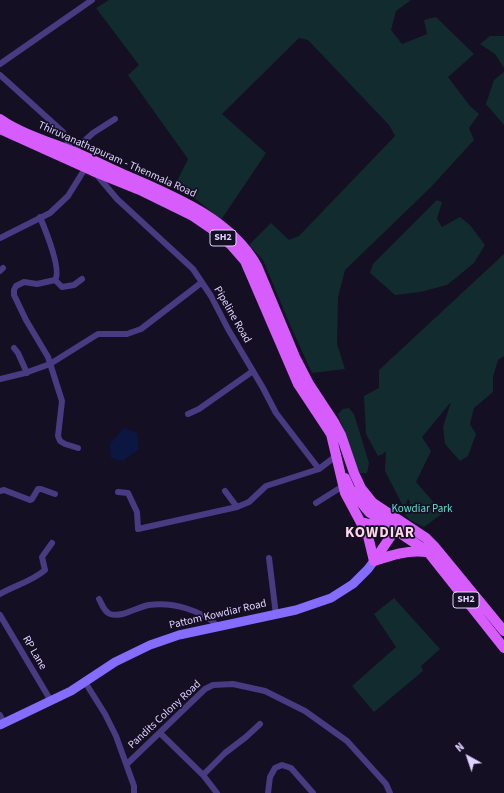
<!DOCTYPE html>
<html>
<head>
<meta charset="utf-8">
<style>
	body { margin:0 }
	#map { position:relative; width:504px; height:793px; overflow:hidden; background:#150f24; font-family:"Source Sans 3",sans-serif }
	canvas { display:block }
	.north { position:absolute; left:448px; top:737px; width:40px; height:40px; -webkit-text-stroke:3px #150f24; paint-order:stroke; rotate:320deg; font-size:11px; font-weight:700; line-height:16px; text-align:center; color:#ded3fe }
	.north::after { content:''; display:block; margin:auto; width:14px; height:18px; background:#ded3fe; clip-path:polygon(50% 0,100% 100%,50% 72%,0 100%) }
</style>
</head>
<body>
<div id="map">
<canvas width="504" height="793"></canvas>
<div class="north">N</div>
</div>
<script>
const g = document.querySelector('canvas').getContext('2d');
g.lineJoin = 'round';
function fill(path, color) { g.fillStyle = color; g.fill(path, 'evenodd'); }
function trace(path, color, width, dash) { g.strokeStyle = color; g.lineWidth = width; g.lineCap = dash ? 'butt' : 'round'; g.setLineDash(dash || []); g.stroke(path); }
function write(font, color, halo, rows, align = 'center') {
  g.font = font + ' "Source Sans 3",sans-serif'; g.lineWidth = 3.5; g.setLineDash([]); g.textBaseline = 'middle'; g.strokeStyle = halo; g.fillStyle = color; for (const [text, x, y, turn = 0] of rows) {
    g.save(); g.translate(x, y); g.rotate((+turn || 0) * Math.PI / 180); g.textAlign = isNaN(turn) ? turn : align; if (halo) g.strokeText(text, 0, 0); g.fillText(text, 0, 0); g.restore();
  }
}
fill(new Path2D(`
	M 109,0 L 411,0 L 396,11 L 391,30 L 402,44 L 427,34 L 424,20 L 436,17 L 474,54 L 448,77 L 470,106 L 479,114 L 469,128 L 474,140 L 431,187 L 345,270 L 338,297 L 337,344 L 345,369 L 312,373 L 290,325 L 263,260 L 249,245 L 271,223 L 289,240 L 299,236 L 395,136 L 389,125 L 308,40 L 299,38 L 222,114 L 266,153 L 221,220 L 197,200 L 175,185 L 188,159 L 128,75 L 139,65 L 96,8 Z
	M 490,36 L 504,36 L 504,68 L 495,54 L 480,44 Z
	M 504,72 L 504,125 L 486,104 L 494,80 Z
	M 437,200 L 442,202 L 437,219 L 442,227 L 460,217 L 470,225 L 485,245 L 474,263 L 447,285 L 420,292 L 395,295 L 370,273 L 373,264 Z
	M 504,254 L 504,356 L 498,360 L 493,377 L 493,392 L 474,408 L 470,424 L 476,434 L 468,456 L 460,461 L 445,444 L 443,427 L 451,402 L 422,437 L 431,451 L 416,482 L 443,513 L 424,527 L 410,520 L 405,515 L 410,502 L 408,499 L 404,508 L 385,471 L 386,451 L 383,454 L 378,456 L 366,434 L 364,396 L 379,388 L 379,370 Z
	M 349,408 L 354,414 L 369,463 L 367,473 L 360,473 L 356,467 L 338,414 L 343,409 Z
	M 394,598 L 440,649 L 421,666 L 423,671 L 374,712 L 352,686 L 396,647 L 374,614 Z`), '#122b2e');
fill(new Path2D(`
	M 124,428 L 137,433 L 139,449 L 122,461 L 111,458 L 110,444 Z`), '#0b1741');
trace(new Path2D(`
	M 0,64 L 92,0
	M 0,75 L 63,132 L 72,151
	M 71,153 L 93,133 L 115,119
	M 96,174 L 117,199 L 193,269 L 211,296 L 228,329 L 263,388 L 276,413 L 319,469
	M 40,217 C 45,229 62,270 55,280 L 37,284 L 24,282 L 16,286 L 14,290 L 14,295 L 26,320 L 48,357 L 62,401 L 58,436 L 60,441 L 65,444 L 78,448
	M 0,238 L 50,213 L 68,196 L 86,167
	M 0,271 L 3,268
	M 55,280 L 62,287 L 74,285 L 82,279
	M 14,348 L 18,353 L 27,373
	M 0,379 L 25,373 L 50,364 L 98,334 L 127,334 L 141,329 L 201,283
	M 188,414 L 199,409 L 253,371
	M 0,491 L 4,490 L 30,500 L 32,499 L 38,489 L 41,489 L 55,494
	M 225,491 L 237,507
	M 118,492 L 128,493 L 137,512 L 138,529 L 237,507 L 249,502 L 266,486 L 319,469 L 336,456
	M 316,503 L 343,486
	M 269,558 L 276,615
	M 0,594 C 15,585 31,582 45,570 L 42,557 L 52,543
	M 99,599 C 102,604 104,612 110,614 C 122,618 137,607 149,605 C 173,602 202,610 219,627
	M 0,615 L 51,701
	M 85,682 L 105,714 L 116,736 L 134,786 L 134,793
	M 0,715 L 4,724
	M 160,733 L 203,775 L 217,793
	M 127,764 L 205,689 L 213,685 L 233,684 L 265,691 L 305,711 L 347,741 L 386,784 L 390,793
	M 203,775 L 225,753 L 246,737 L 260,724
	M 268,793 L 270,777 L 275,768 L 282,765 L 291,768 L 313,793`), '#483b82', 6);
trace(new Path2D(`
	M 0,725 L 71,691 L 115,662 L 150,645 L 179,635 L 296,610 L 331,598 L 353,584 L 368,569 L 374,561`), '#846cfc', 9);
trace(new Path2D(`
	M 0,119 C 20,133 46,141 69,150 C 88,157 106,167 125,175 C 173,196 230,218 257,266 L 295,357 L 309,384 L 334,422 L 341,435 L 354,473 L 361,488 L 373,503 L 426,538 L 434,546 L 504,631
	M 0,129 L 93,171 L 140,190 L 193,216 L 215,231 L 231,245 L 245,261 L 298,384 L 331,434 L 345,493 L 368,536 L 374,561
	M 345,478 L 350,489 L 369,512 L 428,552 L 504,648
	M 361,522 L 390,529
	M 374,561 C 392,555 407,550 426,552
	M 374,561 L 395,530 L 398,524`), '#d65cfc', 10);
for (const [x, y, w] of [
	[223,238,26],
	[466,600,26]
]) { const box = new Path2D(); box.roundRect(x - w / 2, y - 8, w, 16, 3); g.fillStyle = '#150f24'; g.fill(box); trace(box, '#ded3fe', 1); }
write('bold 10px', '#ded3fe', null, [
	["SH2",223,238],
	["SH2",466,600]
]);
write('11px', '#ded3fe', '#150f24', [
	["Thiruvanathapuram - Thenmala Road",117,160,24],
	["Pipeline Road",232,315,60],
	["Pattom Kowdiar Road",218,615,-13],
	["RP Lane",34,653,60],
	["Pandits Colony Road",165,715,-43]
]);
write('11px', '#60ddcf', '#150f24', [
	["Kowdiar Park",422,510]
]);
g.letterSpacing = '1px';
write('bold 15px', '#fed5e9', '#150f24', [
	["KOWDIAR",380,534]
]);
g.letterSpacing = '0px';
</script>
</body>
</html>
